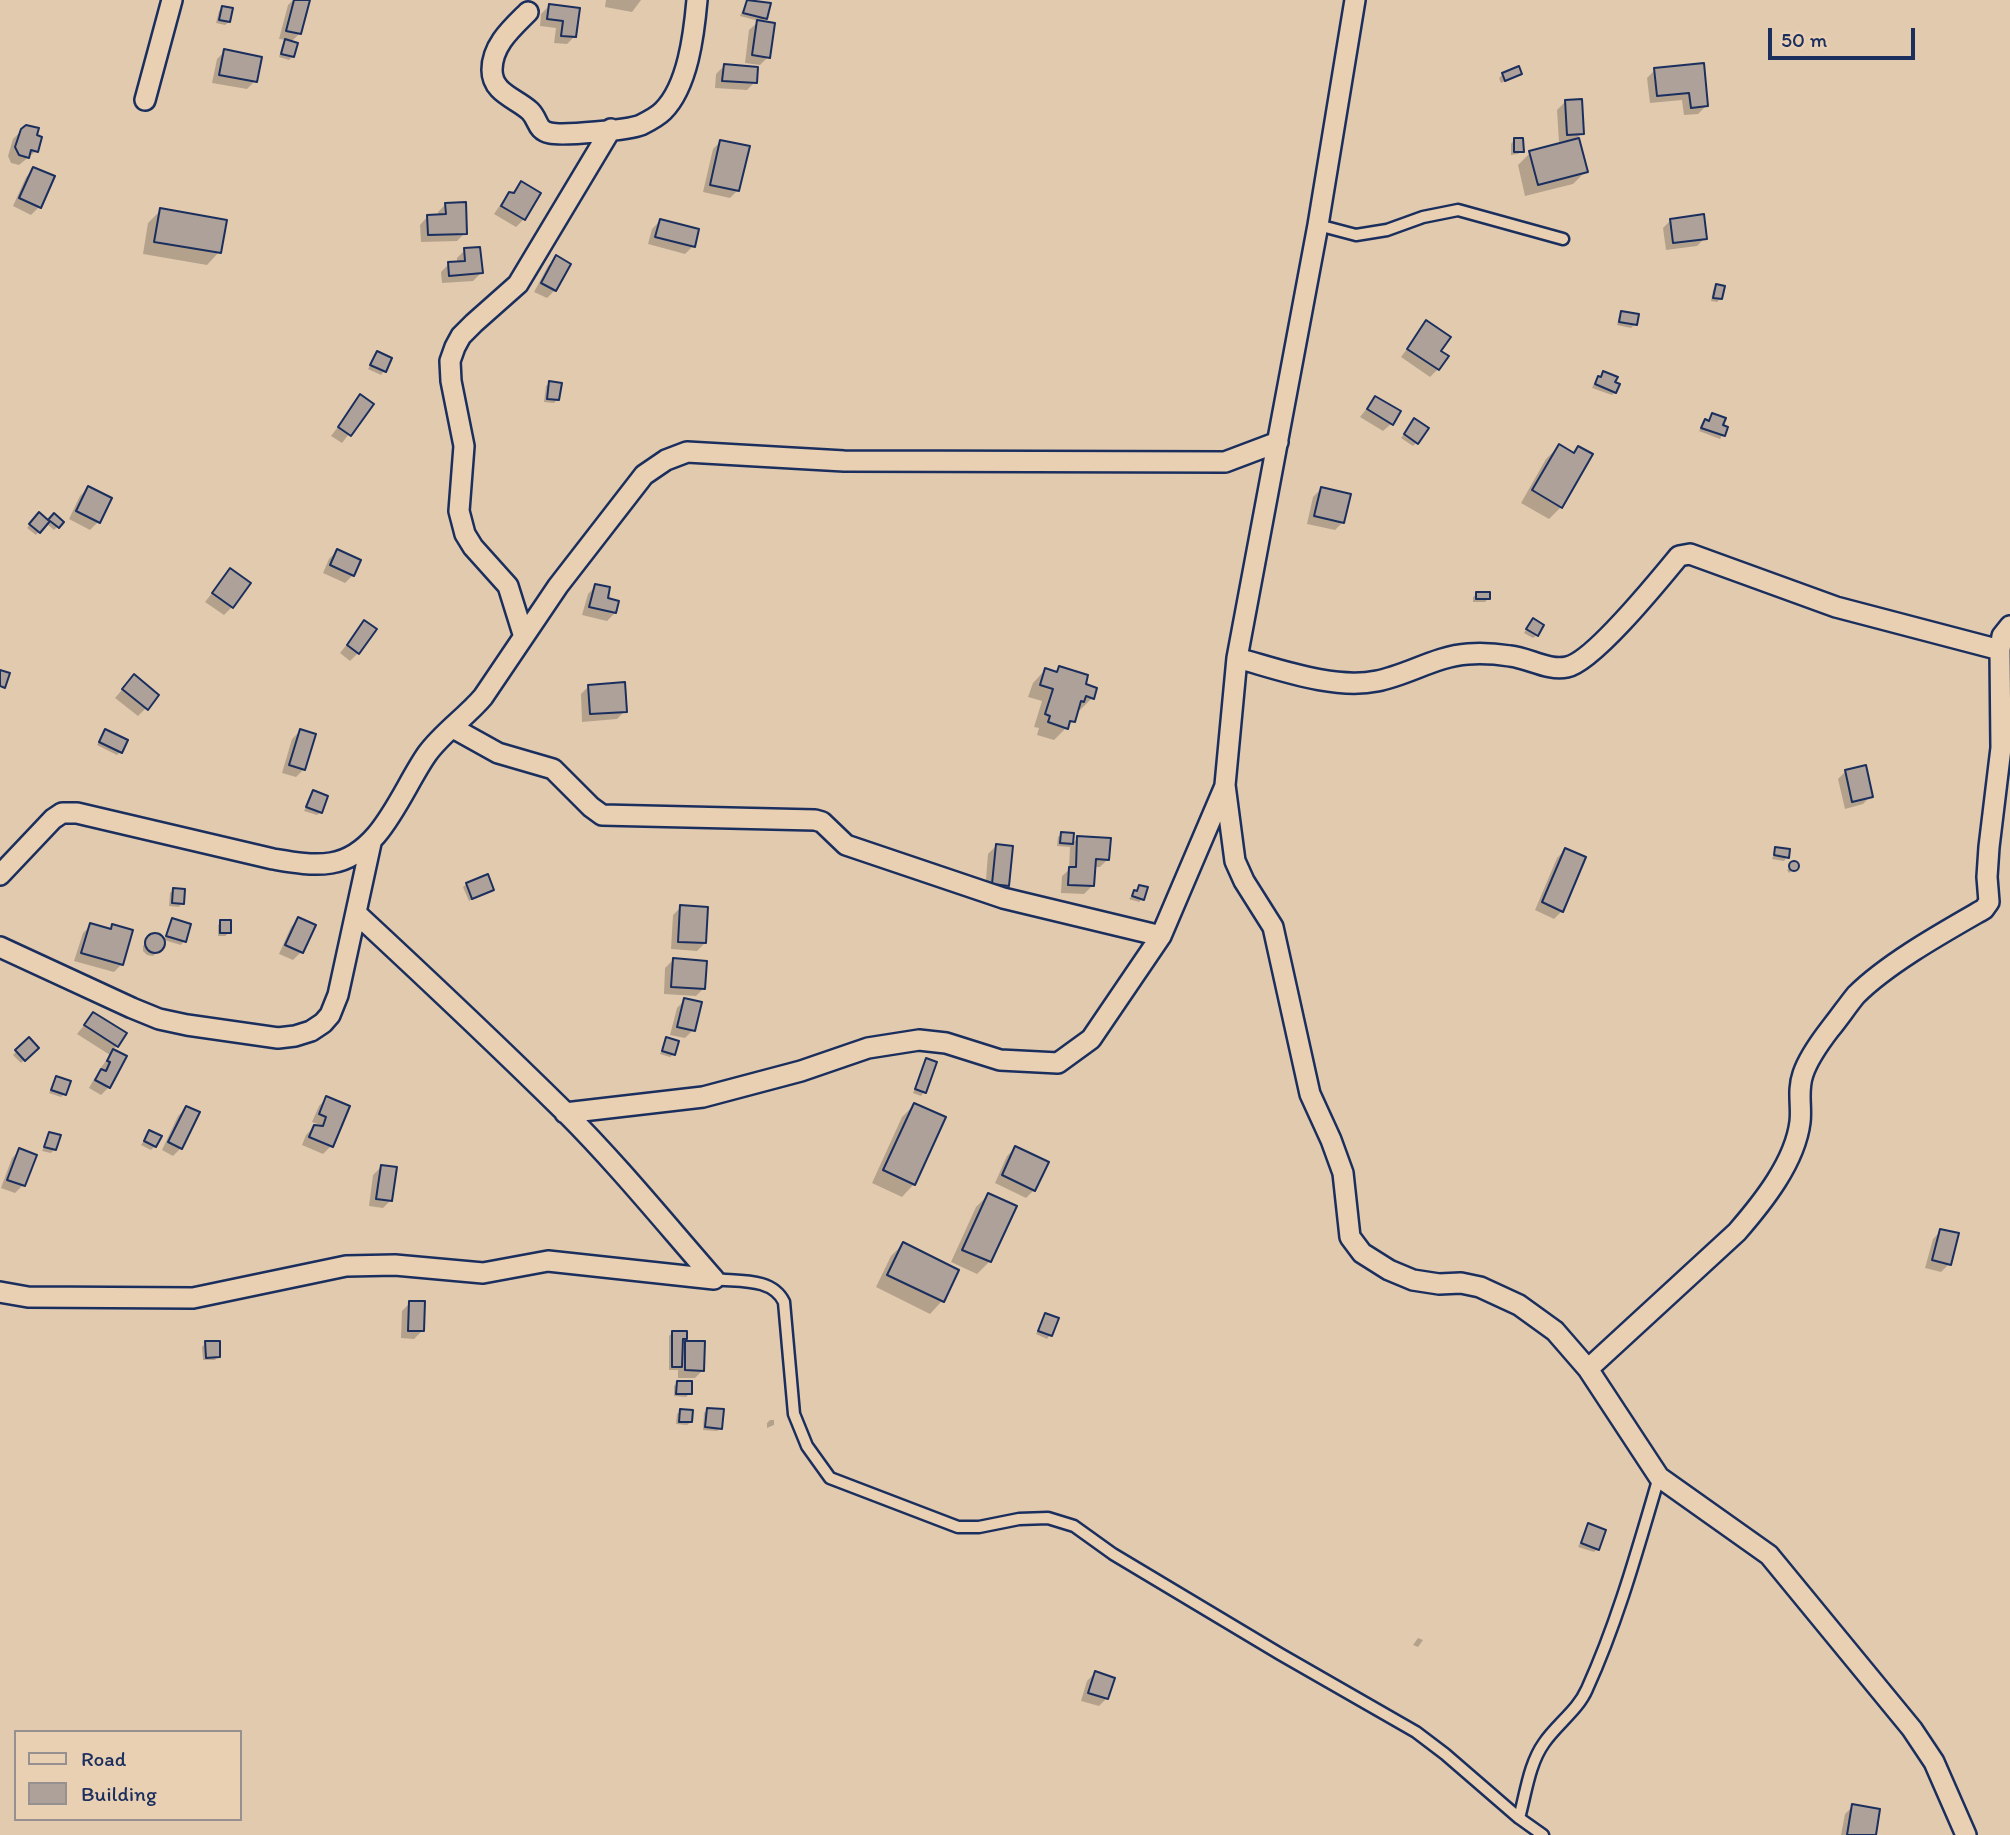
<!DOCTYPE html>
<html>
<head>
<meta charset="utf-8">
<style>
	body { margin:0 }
	#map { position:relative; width:2010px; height:1835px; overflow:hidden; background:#e2caaf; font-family:Itim,sans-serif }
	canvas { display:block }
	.legend { position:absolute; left:14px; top:1730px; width:228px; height:91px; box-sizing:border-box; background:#ead0b2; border:2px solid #979090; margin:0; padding:9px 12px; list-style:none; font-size:21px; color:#1b2f5e }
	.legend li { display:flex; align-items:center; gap:14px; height:35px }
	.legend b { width:35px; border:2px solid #979090 }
	.scale { position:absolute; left:1768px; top:28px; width:147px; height:32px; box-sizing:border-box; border:4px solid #1b2f5e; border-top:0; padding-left:9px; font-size:21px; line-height:24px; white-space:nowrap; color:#1b2f5e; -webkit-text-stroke:5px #ead0b2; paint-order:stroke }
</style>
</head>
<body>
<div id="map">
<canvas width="2010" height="1835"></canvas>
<ul class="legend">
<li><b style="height:9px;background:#ead0b2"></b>Road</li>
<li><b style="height:19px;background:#ada199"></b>Building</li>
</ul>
<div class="scale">50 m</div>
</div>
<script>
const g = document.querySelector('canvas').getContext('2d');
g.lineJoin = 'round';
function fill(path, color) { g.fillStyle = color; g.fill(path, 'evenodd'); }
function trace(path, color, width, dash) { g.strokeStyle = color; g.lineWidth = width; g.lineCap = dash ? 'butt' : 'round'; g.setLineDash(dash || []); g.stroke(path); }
fill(new Path2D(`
	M 293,0 L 308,0 L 299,34 L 290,43 L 293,56 L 289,60 L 279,57 L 282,45 L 286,40 L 279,39 L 288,5 Z
	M 606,0 L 641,0 L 632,12 L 605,7 Z
	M 747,0 L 769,4 L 765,18 L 761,23 L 768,57 L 760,65 L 745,63 L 749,30 L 759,21 L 740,16 Z
	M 549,6 L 578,9 L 575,36 L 567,44 L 554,43 L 556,28 L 540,26 L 541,14 Z
	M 222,8 L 229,22 L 225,25 L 216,23 L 219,11 Z
	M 225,51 L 255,81 L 247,89 L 212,83 L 217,59 Z
	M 1702,65 L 1706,106 L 1698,114 L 1684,115 L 1682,100 L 1650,103 L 1647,78 L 1655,70 Z
	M 724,66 L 755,82 L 747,90 L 715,88 L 716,74 Z
	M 1503,74 L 1520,74 L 1501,83 L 1499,78 Z
	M 1565,102 L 1582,133 L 1577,138 L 1586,171 L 1573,184 L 1525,196 L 1518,165 L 1530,153 L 1568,141 L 1559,142 L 1557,110 Z
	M 22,130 L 36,151 L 19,165 L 11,163 L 8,156 L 13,139 Z
	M 1514,140 L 1522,151 L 1518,154 L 1511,155 L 1511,144 Z
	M 721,141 L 738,190 L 730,198 L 703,192 L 713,149 Z
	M 34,169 L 39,207 L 31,215 L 13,206 L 26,177 Z
	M 521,184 L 524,219 L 516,227 L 494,214 L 502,202 Z
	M 446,204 L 465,233 L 457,241 L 421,242 L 420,225 L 428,216 L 438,216 L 438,212 Z
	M 161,210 L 219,252 L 207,265 L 143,254 L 148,223 Z
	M 1671,220 L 1705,238 L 1697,246 L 1666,250 L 1663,228 Z
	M 660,221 L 693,246 L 685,254 L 648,244 L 652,229 Z
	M 465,250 L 481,273 L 473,281 L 442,283 L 441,272 L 449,264 L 457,263 L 457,258 Z
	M 556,258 L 555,290 L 547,298 L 534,292 L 548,266 Z
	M 1716,286 L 1721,298 L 1717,302 L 1711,301 L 1713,290 Z
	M 1622,313 L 1635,324 L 1631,328 L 1617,325 L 1619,316 Z
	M 1427,322 L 1439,352 L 1438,369 L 1430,377 L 1401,357 Z
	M 377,353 L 384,371 L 381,375 L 368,369 Z
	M 1604,373 L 1613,383 L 1615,392 L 1612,395 L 1592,388 L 1595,381 Z
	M 550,383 L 557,400 L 554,403 L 544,402 L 546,386 Z
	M 361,397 L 371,405 L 342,443 L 331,436 Z
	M 1375,398 L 1391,424 L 1383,431 L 1360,417 Z
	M 1712,415 L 1721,426 L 1726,428 L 1720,439 L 1699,431 L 1702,425 L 1707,422 Z
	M 1411,424 L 1417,442 L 1413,446 L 1401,438 Z
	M 1559,446 L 1572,454 L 1579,448 L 1561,507 L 1549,519 L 1521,503 L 1546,459 Z
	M 88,488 L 98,522 L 90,530 L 69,519 L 80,496 Z
	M 1321,489 L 1343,522 L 1335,530 L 1307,524 L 1313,497 Z
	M 39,514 L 48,522 L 54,516 L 62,522 L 54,530 L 46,523 L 36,535 L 27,528 Z
	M 337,551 L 353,575 L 345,583 L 323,573 L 329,559 Z
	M 230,570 L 232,607 L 224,615 L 205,602 Z
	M 596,586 L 615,613 L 607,621 L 582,615 L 588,594 Z
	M 1477,594 L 1488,599 L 1485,602 L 1473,602 L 1473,597 Z
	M 364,623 L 358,653 L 350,661 L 340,653 Z
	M 1529,624 L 1537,635 L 1533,638 L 1524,633 Z
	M 1059,668 L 1083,685 L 1092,698 L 1080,710 L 1077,709 L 1073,721 L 1054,740 L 1037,735 L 1039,728 L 1034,727 L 1042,701 L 1028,697 L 1033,683 L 1045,670 L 1054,673 Z
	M 126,685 L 146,708 L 138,716 L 115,698 Z
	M 589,686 L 625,711 L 617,719 L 582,722 L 581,694 Z
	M 105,731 L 120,752 L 117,755 L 97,745 Z
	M 300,731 L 304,769 L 296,777 L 282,773 L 292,739 Z
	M 1846,771 L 1871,796 L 1863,804 L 1845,809 L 1838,779 Z
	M 313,792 L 321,812 L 317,815 L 304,811 Z
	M 1061,834 L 1072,834 L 1071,845 L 1078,838 L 1108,859 L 1100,867 L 1093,867 L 1092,886 L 1084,894 L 1061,893 L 1062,876 L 1069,870 L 1070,847 L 1057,846 L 1058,837 Z
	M 996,846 L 1007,885 L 999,893 L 985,892 L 988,854 Z
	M 1776,849 L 1787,857 L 1784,861 L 1772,859 Z
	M 1565,850 L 1562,911 L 1554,919 L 1535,910 L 1557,858 Z
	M 1794,863 L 1797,867 L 1789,873 L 1787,870 Z
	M 467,884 L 492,889 L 469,901 L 463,887 Z
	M 1140,887 L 1142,899 L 1139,902 L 1129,899 Z
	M 174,889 L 182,903 L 179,907 L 169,906 L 170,893 Z
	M 681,907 L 705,943 L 697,951 L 671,949 L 673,915 Z
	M 298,919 L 313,926 L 301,952 L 293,960 L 279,954 L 291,927 Z
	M 172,920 L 184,941 L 181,945 L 164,940 L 169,924 Z
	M 221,922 L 229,933 L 225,936 L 218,936 L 218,925 Z
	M 91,925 L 109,930 L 113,926 L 122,964 L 114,972 L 74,961 L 83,933 Z
	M 158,936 L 163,940 L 163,946 L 153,956 L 147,955 L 143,951 L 143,946 L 150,937 Z
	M 673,960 L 704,988 L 696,996 L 664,994 L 665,968 Z
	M 685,1000 L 693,1030 L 685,1038 L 670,1035 L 677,1008 Z
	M 93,1014 L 117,1046 L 112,1050 L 109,1087 L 101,1095 L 89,1088 L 94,1079 L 103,1070 L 100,1069 L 110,1055 L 77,1034 Z
	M 29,1039 L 36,1048 L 21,1063 L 13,1055 Z
	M 667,1039 L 674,1054 L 670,1057 L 660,1054 Z
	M 926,1060 L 924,1092 L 921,1096 L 913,1093 L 923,1064 Z
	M 56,1078 L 64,1094 L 61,1097 L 49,1093 Z
	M 327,1098 L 348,1107 L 331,1146 L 323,1154 L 302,1145 L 306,1135 L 314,1127 L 325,1127 L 312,1122 L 319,1106 Z
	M 914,1105 L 914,1184 L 902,1197 L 872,1183 L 902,1117 Z
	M 186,1108 L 181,1148 L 173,1156 L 162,1150 L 178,1116 Z
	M 149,1132 L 155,1146 L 151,1150 L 141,1145 Z
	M 50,1134 L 54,1150 L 51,1153 L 42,1151 Z
	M 1015,1148 L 1034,1190 L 1026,1198 L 995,1183 L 1007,1156 Z
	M 20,1150 L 23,1185 L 15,1193 L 1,1188 L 12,1158 Z
	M 381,1167 L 391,1200 L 383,1208 L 369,1206 L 373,1175 Z
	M 988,1195 L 990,1261 L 977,1274 L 951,1262 L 976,1207 Z
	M 1941,1231 L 1949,1264 L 1941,1272 L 1925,1268 L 1933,1239 Z
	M 903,1244 L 957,1270 L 942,1301 L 930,1314 L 876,1287 L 891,1256 Z
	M 410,1303 L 422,1331 L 414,1339 L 401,1338 L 402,1311 Z
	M 1045,1315 L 1050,1335 L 1047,1339 L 1036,1334 Z
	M 673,1332 L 685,1338 L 681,1342 L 681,1348 L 686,1343 L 703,1370 L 695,1378 L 678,1378 L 678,1370 L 669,1370 L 669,1336 Z
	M 206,1343 L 218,1356 L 215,1360 L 203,1360 L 202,1347 Z
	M 677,1383 L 690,1393 L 686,1397 L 674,1396 L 674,1386 Z
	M 708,1409 L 721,1428 L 717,1431 L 703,1430 L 704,1413 Z
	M 680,1411 L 691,1422 L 687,1425 L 676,1424 L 677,1414 Z
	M 770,1420 L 774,1420 L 774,1425 L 767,1428 L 767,1423 Z
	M 1588,1525 L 1597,1549 L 1594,1552 L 1578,1547 Z
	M 1418,1638 L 1423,1640 L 1418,1647 L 1413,1645 Z
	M 1095,1673 L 1107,1698 L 1099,1706 L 1081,1701 L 1087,1681 Z
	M 1853,1806 L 1874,1835 L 1841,1835 L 1845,1814 Z`), '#0003');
const building = new Path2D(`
	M 294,0 L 310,0 L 301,34 L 286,31 Z
	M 747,0 L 771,3 L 767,19 L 743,13 Z
	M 549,4 L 580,8 L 576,37 L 561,36 L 563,21 L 547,19 Z
	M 222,6 L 233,8 L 230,22 L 219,20 Z
	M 757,20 L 775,23 L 770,58 L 752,55 Z
	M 285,39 L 298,43 L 294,57 L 281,54 Z
	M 224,49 L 262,57 L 257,82 L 219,75 Z
	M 1704,63 L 1708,106 L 1691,108 L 1689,93 L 1657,96 L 1654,68 Z
	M 724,64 L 758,67 L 757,83 L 722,81 Z
	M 1519,66 L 1522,74 L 1505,81 L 1502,73 Z
	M 1582,99 L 1584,134 L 1567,135 L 1565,100 Z
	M 26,125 L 39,128 L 37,135 L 42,137 L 38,152 L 31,150 L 29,158 L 19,155 L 15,147 L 21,129 Z
	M 1514,138 L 1523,138 L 1524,152 L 1514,152 Z
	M 1579,138 L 1588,172 L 1538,185 L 1529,151 Z
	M 720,140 L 750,146 L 739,191 L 710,185 Z
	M 33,167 L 55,176 L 41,208 L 19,198 Z
	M 521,181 L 541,193 L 525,220 L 501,206 L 509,192 L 514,193 Z
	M 466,202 L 467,234 L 428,235 L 427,215 L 446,214 L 445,203 Z
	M 160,208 L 227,220 L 221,253 L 154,242 Z
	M 1704,214 L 1707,239 L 1673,243 L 1670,219 Z
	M 660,219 L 699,229 L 695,247 L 655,237 Z
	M 480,247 L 483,273 L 449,276 L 448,262 L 465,261 L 464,248 Z
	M 556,255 L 571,264 L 556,291 L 541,283 Z
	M 1716,284 L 1725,286 L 1722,299 L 1713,298 Z
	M 1621,311 L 1639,314 L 1637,325 L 1619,322 Z
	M 1426,320 L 1451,337 L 1441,351 L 1449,356 L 1439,370 L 1407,349 Z
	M 377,351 L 392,358 L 386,372 L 370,365 Z
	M 1603,371 L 1618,377 L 1615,382 L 1620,384 L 1616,393 L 1595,384 L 1598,376 L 1601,377 Z
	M 549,381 L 562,383 L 559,400 L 547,399 Z
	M 360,394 L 374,404 L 351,436 L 338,427 Z
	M 1375,396 L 1401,411 L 1393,425 L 1367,409 Z
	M 1712,413 L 1726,418 L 1723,425 L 1728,427 L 1725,436 L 1701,428 L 1705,419 L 1709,421 Z
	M 1414,418 L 1429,428 L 1418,444 L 1404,434 Z
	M 1559,444 L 1574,453 L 1578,446 L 1593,454 L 1562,508 L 1532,490 Z
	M 88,486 L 112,498 L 100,523 L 76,511 Z
	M 1321,487 L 1351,494 L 1344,523 L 1314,516 Z
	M 39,512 L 48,520 L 54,513 L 64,522 L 59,528 L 50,521 L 40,533 L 29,524 Z
	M 337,549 L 361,560 L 354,576 L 330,565 Z
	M 230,568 L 251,583 L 233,608 L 212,593 Z
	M 595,584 L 610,587 L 608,598 L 619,601 L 616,613 L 589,607 Z
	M 1476,592 L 1490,592 L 1490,599 L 1476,599 Z
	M 1533,618 L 1544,625 L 1538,636 L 1526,629 Z
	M 364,620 L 377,629 L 359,654 L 347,645 Z
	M 1059,666 L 1088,675 L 1086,684 L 1097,688 L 1094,699 L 1086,696 L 1084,702 L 1081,701 L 1075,722 L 1070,721 L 1068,729 L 1048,722 L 1050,716 L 1045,714 L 1053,689 L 1040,685 L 1045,668 L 1057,672 Z
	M 0,670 L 10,673 L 5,688 L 0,686 Z
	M 134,674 L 159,695 L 148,710 L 122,689 Z
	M 625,682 L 627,712 L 590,714 L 588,685 Z
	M 105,729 L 128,740 L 122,753 L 99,742 Z
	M 300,729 L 316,734 L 305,770 L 289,765 Z
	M 1866,765 L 1873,797 L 1852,802 L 1845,770 Z
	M 313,790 L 328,796 L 322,813 L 306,807 Z
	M 1061,832 L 1074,833 L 1073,844 L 1060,843 Z
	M 1077,836 L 1111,838 L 1109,860 L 1096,859 L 1094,886 L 1068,885 L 1069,867 L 1076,867 Z
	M 996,844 L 1013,846 L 1009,886 L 992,884 Z
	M 1775,847 L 1790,849 L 1789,858 L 1774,855 Z
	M 1565,848 L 1586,857 L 1563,912 L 1542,902 Z
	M1789 866a5 5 0 1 1 10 0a5 5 0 1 1-10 0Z
	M 488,874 L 494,890 L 472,899 L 466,883 Z
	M 1139,885 L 1148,887 L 1144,900 L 1132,896 L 1134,890 L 1137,891 Z
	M 173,888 L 185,889 L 184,904 L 172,903 Z
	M 680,905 L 708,907 L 706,943 L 678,942 Z
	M 298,917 L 316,925 L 303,953 L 285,945 Z
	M 172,918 L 191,924 L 186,942 L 166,936 Z
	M 220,920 L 231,920 L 231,933 L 220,933 Z
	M 90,923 L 111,929 L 112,924 L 133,930 L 123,965 L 81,953 Z
	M145 943a10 10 0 1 1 20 0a10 10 0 1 1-20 0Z
	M 673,958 L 707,961 L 705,989 L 671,987 Z
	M 684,998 L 702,1002 L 695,1031 L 677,1027 Z
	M 93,1012 L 127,1033 L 118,1047 L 84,1025 Z
	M 29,1037 L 39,1048 L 25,1061 L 15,1050 Z
	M 666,1037 L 679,1041 L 675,1055 L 662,1051 Z
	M 113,1049 L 127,1056 L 110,1088 L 95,1080 L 101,1069 L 106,1071 L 110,1062 L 107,1061 Z
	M 926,1058 L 937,1062 L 926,1093 L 915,1089 Z
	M 56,1076 L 71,1081 L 66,1095 L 51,1090 Z
	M 326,1096 L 350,1106 L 333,1147 L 309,1137 L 314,1125 L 323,1126 L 326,1117 L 319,1114 Z
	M 914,1103 L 946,1117 L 915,1185 L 883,1170 Z
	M 186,1106 L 200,1112 L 182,1149 L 168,1142 Z
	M 149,1130 L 162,1136 L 156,1147 L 144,1141 Z
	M 49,1132 L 61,1135 L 56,1150 L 44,1147 Z
	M 1015,1146 L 1049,1162 L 1035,1191 L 1002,1175 Z
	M 19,1148 L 37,1155 L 25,1186 L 7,1180 Z
	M 381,1165 L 397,1167 L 392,1201 L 376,1199 Z
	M 988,1193 L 1017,1206 L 991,1262 L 962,1250 Z
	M 1940,1229 L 1959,1233 L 1951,1265 L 1932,1260 Z
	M 903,1242 L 959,1270 L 944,1302 L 887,1275 Z
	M 409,1301 L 425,1301 L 424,1331 L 408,1331 Z
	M 1045,1313 L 1059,1318 L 1052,1336 L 1038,1331 Z
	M 672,1331 L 687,1331 L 687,1339 L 683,1339 L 682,1367 L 672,1367 Z
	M 205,1341 L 220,1341 L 220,1357 L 206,1358 Z
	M 685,1341 L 705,1341 L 704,1371 L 685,1370 Z
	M 677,1381 L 692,1381 L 692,1394 L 676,1394 Z
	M 707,1408 L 724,1409 L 722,1429 L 705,1427 Z
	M 680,1409 L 693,1410 L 692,1422 L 679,1422 Z
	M 1588,1523 L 1606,1530 L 1599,1550 L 1581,1543 Z
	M 1095,1671 L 1115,1678 L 1108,1699 L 1088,1693 Z
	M 1852,1804 L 1880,1809 L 1876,1835 L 1847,1835 Z`);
fill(building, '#ada199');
trace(building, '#1b2f5e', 2);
const lane = new Path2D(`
	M 1318,225 L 1356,235 L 1387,230 L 1423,217 L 1458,210 L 1563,239
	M 714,1279 C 738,1282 772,1277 784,1302 L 794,1414 L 807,1446 L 830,1478 L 958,1527 L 979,1527 L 1019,1519 L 1048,1518 L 1074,1526 L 1113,1554 L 1280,1654 L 1416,1732 L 1445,1754 L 1519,1818 L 1543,1835
	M 1519,1818 C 1526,1793 1529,1764 1544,1743 C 1557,1724 1578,1710 1587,1689 C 1618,1621 1638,1548 1659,1477`);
const street = new Path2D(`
	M 1355,0 L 1318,225 L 1237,658 L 1225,785 L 1235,861 L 1244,881 L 1273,927 L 1310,1094 L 1331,1140 L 1343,1173 L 1350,1237 L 1362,1253 L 1389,1270 L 1413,1280 L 1439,1284 L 1461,1283 L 1480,1287 L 1519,1305 L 1555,1331 L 1588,1369 L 1659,1477 L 1769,1555 L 1912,1729 L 1934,1762 L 1966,1835
	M 528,12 C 512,28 492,45 492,70 C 492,93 516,98 530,111 C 539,120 536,130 550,133 C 563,136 629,130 641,125 C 647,122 658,116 663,111 C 688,86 694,34 697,0
	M 145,100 L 172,0
	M 523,634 L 508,586 L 473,547 L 465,534 L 459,511 L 464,446 L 451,381 L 450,361 L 455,347 L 461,336 L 474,323 L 518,284 L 611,129
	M 1237,658 C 1278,669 1334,690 1377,681 C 1408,675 1436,656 1468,654 C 1481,653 1497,654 1510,656 C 1529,658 1548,671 1567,667 C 1593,662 1660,579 1679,556 L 1690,554 L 1836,607 L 2000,650
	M 453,728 L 498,753 L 553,769 L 591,807 L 602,815 L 815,820 L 822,822 L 846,845 L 1003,898 L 1161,936
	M 0,875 L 53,819 L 62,813 L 77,813 L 273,859 C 291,862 312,866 331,863 C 381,855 401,791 427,754 C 442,733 466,717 483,697 L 558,586 L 644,475 L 666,460 L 687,452 L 844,461 L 1225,462 L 1278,442
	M 357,914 C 427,979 497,1045 565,1112 C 618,1165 665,1223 714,1279
	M 0,947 L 132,1008 L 159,1019 L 187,1025 L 278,1038 L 295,1036 L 311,1031 L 323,1023 L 330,1015 L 338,995 L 371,843
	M 565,1113 L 703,1097 L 801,1071 L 868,1048 L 919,1040 L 946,1043 L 1000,1060 L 1058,1063 L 1091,1039 L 1161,936 L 1225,786
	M 0,1292 L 28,1297 L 193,1298 L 346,1266 L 395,1265 L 483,1273 L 548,1261 L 714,1279
	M 1588,1369 L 1737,1232 C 1763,1202 1795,1162 1800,1122 C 1802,1106 1797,1091 1803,1074 C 1808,1059 1820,1042 1830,1029 C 1839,1018 1847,1006 1856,995 C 1888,963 1944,932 1984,909 L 1989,902 L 1987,877 L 1989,847 L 2001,748 L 2000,650 L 2002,636 L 2010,626`);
trace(lane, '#1b2f5e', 15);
trace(street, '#1b2f5e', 24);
trace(lane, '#ead0b2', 10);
trace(street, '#ead0b2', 19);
</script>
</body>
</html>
